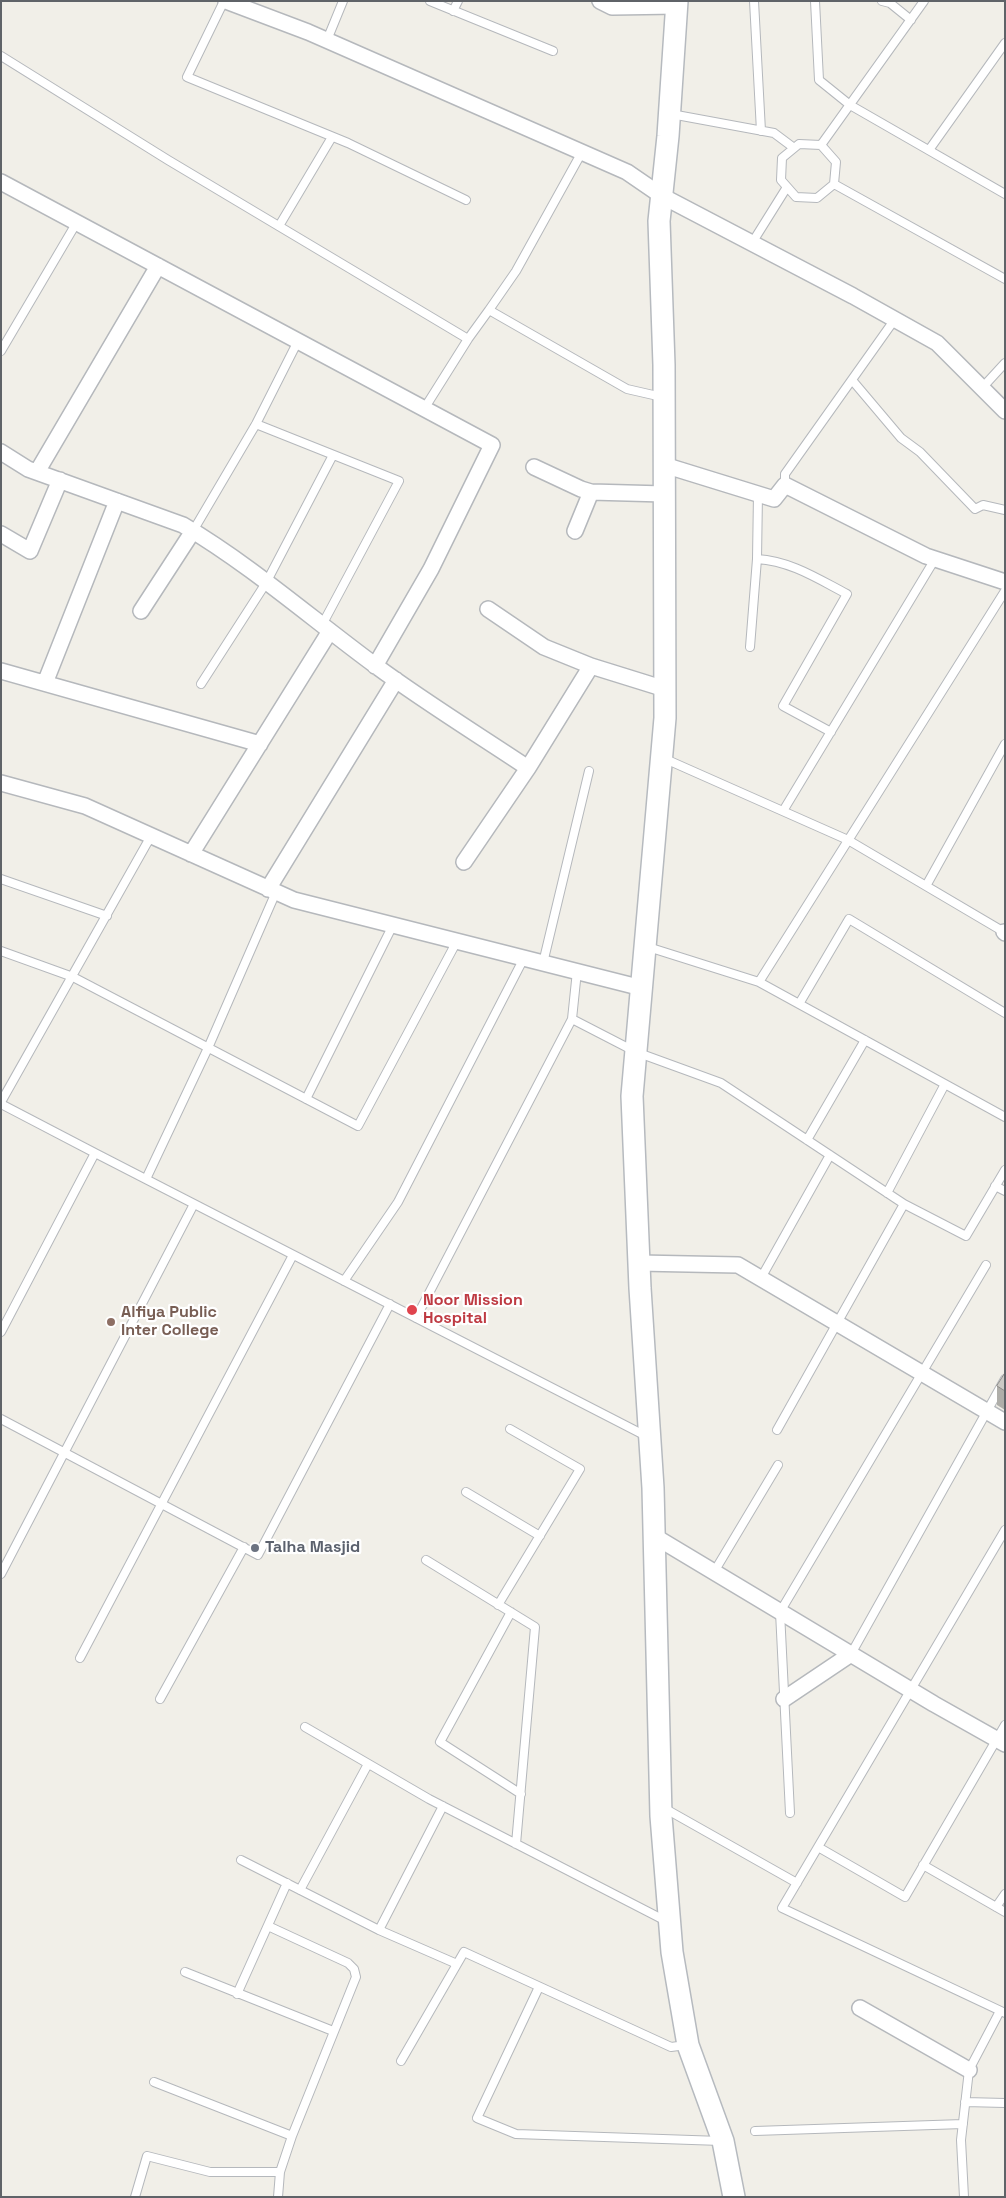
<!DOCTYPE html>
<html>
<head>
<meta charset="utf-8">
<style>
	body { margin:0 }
	#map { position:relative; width:1006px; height:2198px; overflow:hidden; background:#f1efe8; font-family:"Space Grotesk",sans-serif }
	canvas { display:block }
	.frame { position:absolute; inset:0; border:2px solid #5f6368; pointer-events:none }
</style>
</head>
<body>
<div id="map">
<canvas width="1006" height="2198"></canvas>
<div class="frame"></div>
</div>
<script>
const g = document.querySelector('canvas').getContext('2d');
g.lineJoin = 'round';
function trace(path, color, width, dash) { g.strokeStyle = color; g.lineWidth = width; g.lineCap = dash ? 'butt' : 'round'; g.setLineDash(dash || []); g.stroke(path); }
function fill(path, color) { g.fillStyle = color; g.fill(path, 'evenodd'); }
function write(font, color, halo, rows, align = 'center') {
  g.font = font + ' "Space Grotesk",sans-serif'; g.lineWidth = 4.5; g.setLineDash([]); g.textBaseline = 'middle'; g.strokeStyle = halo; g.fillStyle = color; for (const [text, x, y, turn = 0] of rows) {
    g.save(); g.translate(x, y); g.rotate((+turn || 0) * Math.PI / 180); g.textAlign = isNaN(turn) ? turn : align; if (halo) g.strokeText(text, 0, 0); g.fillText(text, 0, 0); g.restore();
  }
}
const lane = new Path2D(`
	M 224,1 L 187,77 L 348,143 L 466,200
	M 430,1 L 553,51
	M 754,1 L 761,131
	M 815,1 L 819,80 L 850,105 L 1005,194
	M 882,1 L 890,3 L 911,20
	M 453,11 L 458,1
	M 327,40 L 343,1
	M 1,56 L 168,160 L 468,339 L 489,310 L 627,389 L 662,397
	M 671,114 L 774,133 L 794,148
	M 799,144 L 821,145 L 836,162 L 834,184 L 817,198 L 796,197 L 781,180 L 782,158 Z
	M 821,145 L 924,1
	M 929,150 L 1005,43
	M 834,184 L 1005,279
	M 279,226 L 332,137
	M 752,243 L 787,187
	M 489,310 L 516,271 L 582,152
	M 1,351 L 77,222
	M 852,380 L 901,438 L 920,452 L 975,509 L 983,505 L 1005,510
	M 982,388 L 1005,363
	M 424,409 L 468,339
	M 256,424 L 399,481 L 322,625
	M 785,485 L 785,474 L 895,319
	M 193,531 L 256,424 L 298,341
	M 757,559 C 791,561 818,579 847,594 L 783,706 L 831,732
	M 750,647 L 757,559 L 758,494
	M 201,684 L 266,583 L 333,455
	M 663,758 L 848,840 L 1004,932 L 1005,931
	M 783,811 L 935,559
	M 1,879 L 107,916
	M 926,886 L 1005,744
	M 648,947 L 759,982 L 1005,1117
	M 1,951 L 73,977 L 358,1126 L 457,941
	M 543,963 L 589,771
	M 759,982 L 1005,591
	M 799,1004 L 849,919 L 1005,1013
	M 572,1019 L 577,971
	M 306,1099 L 393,925
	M 1,1102 L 151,836
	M 1,1104 L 95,1153
	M 807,1140 L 865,1040
	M 146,1179 L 208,1048 L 276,892
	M 995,1186 L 1005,1191
	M 887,1193 L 945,1084
	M 761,1278 L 830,1155
	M 344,1281 L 398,1202 L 524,958
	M 416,1318 L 572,1019 L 636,1052 L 721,1083 L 904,1204 L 966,1236 L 1005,1170
	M 1,1332 L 95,1153 L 646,1436
	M 1,1419 L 258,1555 L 390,1304
	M 777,1430 L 904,1204
	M 466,1492 L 540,1536
	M 1005,1530 L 782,1908 L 1005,2013
	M 426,1560 L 535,1627 L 516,1844
	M 714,1572 L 778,1465
	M 1,1574 L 194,1204
	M 498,1605 L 580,1469 L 510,1429
	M 511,1612 L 440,1742 L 521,1794
	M 851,1654 L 1005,1379
	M 80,1658 L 293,1255
	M 160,1699 L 244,1547
	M 305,1727 L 429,1799 L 666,1921
	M 664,1808 L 797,1883
	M 790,1813 L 780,1612 L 986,1265
	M 818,1847 L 905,1897 L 1005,1725
	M 241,1860 L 379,1930 L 443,1806
	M 923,1865 L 1005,1912
	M 300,1890 L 368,1764
	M 996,1907 L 1005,1894
	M 268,1926 L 348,1963 L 354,1969 L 356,1977 L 292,2136 L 280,2172 L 278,2197
	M 379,1930 L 457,1964
	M 185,1972 L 333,2031
	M 539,1987 L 477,2118 L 516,2134 L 721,2141
	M 237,1994 L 287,1883
	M 401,2061 L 464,1952 L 671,2047 L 686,2045
	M 154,2082 L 292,2136
	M 965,2102 L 1005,2103
	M 755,2131 L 963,2124
	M 135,2197 L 147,2156 L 210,2172 L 280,2172
	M 964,2197 L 961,2140 L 969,2070 L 1000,2011`);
const street = new Path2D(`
	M 226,1 L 308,32 L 627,172 L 662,196 L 853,296 L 937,343 L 1005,411
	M 600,1 L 612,7 L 677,6
	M 1,182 L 492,445 L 431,569 L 375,666
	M 1,452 L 28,469 L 183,525 C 252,566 312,619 376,666 C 425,702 477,734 528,768
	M 664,465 L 774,499 L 785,485 L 926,556 L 1005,582
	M 534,467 L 581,489 L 591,492 L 664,494
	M 37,472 L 158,266
	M 575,531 L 591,492
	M 1,534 L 30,551 L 60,480
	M 488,609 L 544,647 L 591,666
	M 141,611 L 193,531
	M 1,671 L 260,744
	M 45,683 L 117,501
	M 1,783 L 85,806 L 294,900 L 642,988
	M 191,854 L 330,631
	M 464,862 L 528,768 L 591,666 L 665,689
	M 268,889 L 396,680
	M 1004,932 L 1005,933
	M 639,1263 L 738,1265 L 1005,1422
	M 654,1536 L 934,1704 L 1005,1744
	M 784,1699 L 851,1654
	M 860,2008 L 969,2070`);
const secondary = new Path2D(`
	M 677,1 L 668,136 L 659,221 L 664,365 L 665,718 L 632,1096 L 640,1288 L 653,1488 L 661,1816 L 672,1952 L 688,2045 L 723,2141 L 734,2197`);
trace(lane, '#b5b8bc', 10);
trace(street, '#b5b8bc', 18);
trace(secondary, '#b6babf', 24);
trace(lane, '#fff', 8);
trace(street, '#fff', 15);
trace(secondary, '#fff', 21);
fill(new Path2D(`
	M 1005,1373 L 1005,1410 L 997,1405 L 997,1386 Z`), '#afaea9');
const building = new Path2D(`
	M 1005,1373 L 1005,1391 L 997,1386 Z`);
fill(building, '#cccac5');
trace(building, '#8f8d8a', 1);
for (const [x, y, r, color] of [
	[412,1310,6,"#e0444e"],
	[111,1322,5,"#8d6e63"],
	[255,1548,5,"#6b7280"]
]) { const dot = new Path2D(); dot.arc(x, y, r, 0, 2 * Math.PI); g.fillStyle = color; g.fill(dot); trace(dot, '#fff', 2); }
write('bold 16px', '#be3a42', '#fff', [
	["Noor Mission",423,1301],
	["Hospital",423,1319]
], 'left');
write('bold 16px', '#785e54', '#fff', [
	["Alfiya Public",121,1313],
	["Inter College",121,1331]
], 'left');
write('bold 16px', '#5b616d', '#fff', [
	["Talha Masjid",265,1548]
], 'left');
</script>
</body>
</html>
